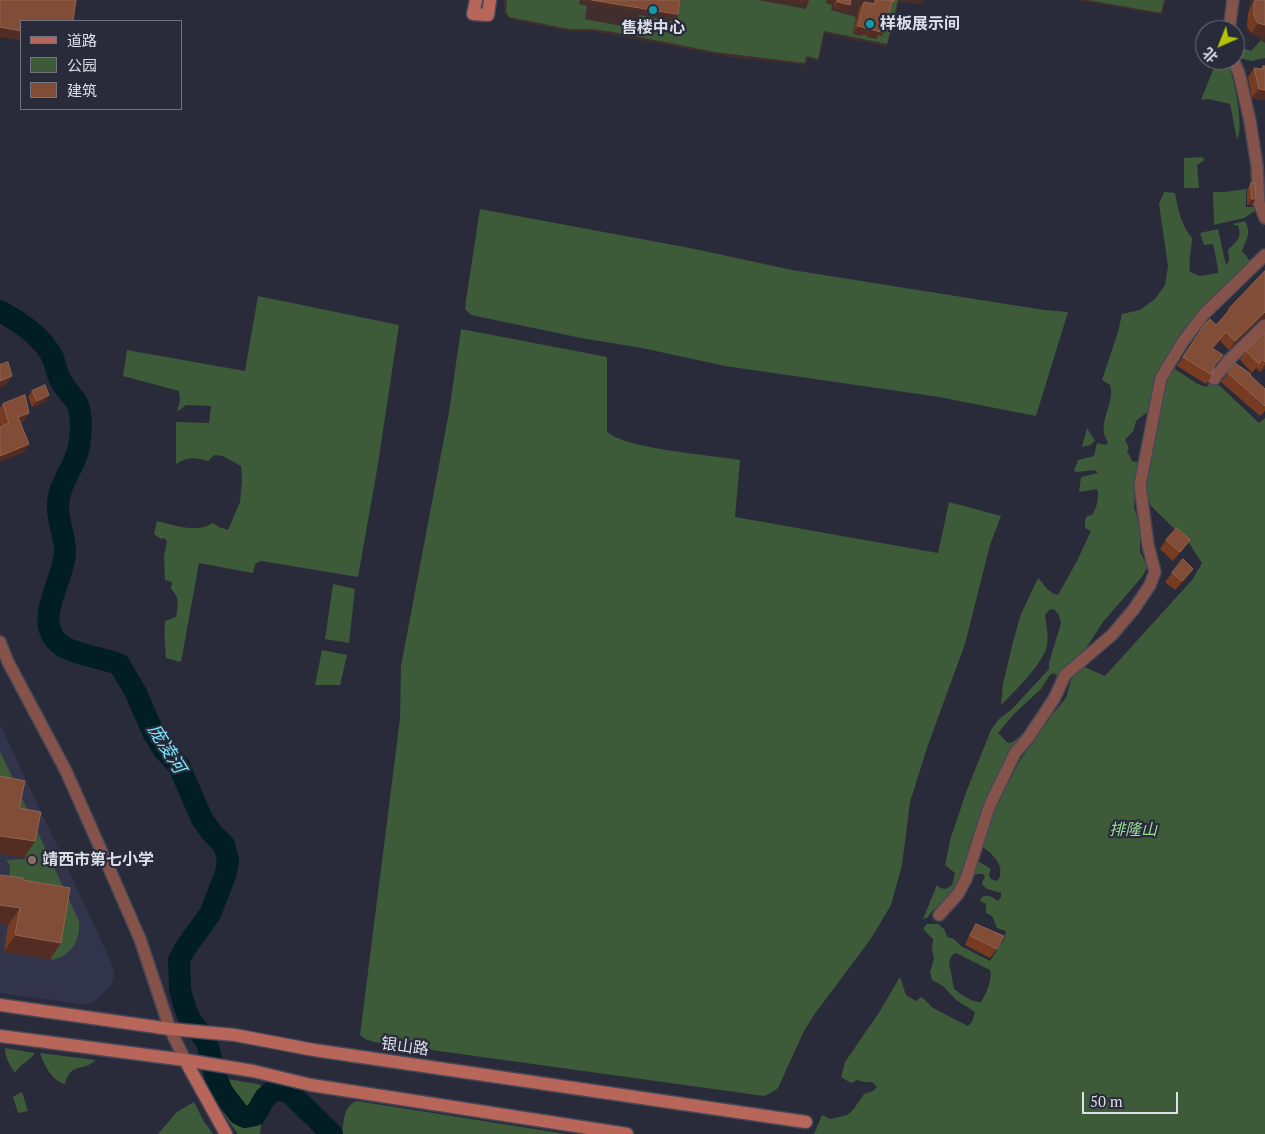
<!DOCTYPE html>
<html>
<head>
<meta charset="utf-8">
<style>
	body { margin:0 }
	#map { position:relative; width:1265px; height:1134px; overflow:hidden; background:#292b3b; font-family:"PT Serif","Noto Sans SC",serif }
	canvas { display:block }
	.legend { position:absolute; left:20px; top:20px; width:162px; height:90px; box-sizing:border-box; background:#292b3b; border:1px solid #717381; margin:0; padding:6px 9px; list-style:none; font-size:15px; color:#dddfe9 }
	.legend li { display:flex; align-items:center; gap:10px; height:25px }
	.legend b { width:25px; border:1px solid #717381 }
	.north { position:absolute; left:1195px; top:20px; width:50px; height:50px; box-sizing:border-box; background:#292b3b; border:1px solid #717381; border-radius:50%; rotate:224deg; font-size:14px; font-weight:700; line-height:20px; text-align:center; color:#dddfe9 }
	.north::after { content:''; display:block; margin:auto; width:18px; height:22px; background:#b1c500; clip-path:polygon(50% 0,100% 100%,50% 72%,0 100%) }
	.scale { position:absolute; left:1082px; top:1092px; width:96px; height:22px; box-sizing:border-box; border:2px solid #dddfe9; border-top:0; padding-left:6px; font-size:15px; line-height:18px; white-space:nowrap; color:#dddfe9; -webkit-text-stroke:4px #292b3b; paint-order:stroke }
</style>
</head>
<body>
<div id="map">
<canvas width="1265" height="1134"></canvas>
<ul class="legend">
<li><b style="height:6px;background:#b86659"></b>道路</li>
<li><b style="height:14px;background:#3d5a39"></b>公园</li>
<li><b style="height:14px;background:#824d37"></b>建筑</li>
</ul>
<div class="north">北</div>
<div class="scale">50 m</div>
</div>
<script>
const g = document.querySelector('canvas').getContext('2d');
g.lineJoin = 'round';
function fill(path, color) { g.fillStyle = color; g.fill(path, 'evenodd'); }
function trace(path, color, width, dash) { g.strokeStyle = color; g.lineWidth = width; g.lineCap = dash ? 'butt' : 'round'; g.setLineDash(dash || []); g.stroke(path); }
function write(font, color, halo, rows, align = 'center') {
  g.font = font + ' "PT Serif","Noto Sans SC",serif'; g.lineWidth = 4.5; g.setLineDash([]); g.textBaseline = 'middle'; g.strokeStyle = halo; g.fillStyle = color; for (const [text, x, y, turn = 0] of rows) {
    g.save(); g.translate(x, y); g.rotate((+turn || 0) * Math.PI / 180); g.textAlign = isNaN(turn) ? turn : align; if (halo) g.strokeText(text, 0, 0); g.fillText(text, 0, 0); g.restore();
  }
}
fill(new Path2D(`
	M 504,0 L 925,0 L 923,5 L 899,2 L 887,47 L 825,33 L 819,61 L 808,58 L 806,65 L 730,57 L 592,31 L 568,31 L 512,20 L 504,14 Z
	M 1076,0 L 1166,0 L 1162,15 Z
	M 1250,0 L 1265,0 L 1265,43 L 1246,31 Z`), '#422e2c');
fill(new Path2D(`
	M 0,724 L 110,959 L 115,974 L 112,984 L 98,999 L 88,1005 L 0,993 Z`), '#31344a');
fill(new Path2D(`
	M 507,0 L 580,0 L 579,4 L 587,6 L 585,19 L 637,29 L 639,15 L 677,22 L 681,0 L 758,0 L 806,9 L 809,0 L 827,0 L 826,3 L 832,5 L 831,10 L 856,17 L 853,34 L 862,36 L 864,31 L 868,32 L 867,37 L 877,39 L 878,35 L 882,36 L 893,0 L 898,0 L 887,44 L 824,31 L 818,59 L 806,56 L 805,63 L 715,52 L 619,33 L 591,29 L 569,29 L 509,17 L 506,12 Z
	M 1088,0 L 1164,0 L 1161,13 Z
	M 1261,40 L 1265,43 L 1265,58 L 1251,61 L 1235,57 L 1237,46 L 1251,51 Z
	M 1217,60 L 1227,60 C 1233,75 1245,126 1237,140 L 1230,104 L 1209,99 L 1201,100 Z
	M 1202,157 L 1205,160 L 1197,165 L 1199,188 L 1184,188 L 1184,158 Z
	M 1246,189 L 1246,207 L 1255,207 L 1256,210 L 1244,218 L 1214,225 L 1213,192 L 1225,192 Z
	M 1164,192 L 1175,193 C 1178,209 1181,225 1192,238 C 1192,250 1188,259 1190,272 L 1200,276 L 1218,273 L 1218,269 L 1213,244 L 1204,245 L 1200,233 L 1218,229 L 1226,265 L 1229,261 L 1228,250 C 1235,242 1243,239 1238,226 L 1232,224 L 1245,221 C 1252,233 1246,240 1242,251 L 1251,262 L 1170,350 L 1161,367 L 1150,415 L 1146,413 L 1136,421 L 1134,430 L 1125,440 L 1129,448 L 1127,451 L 1132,461 L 1140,463 L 1136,484 L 1134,507 L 1140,526 L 1140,552 L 1148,566 L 1142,577 L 1103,622 L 1081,656 L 1059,677 L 1053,673 L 1049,676 L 1041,689 L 1014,714 L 998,733 L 1008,743 L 1013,742 L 1028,729 L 972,844 L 958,888 L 940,906 L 933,910 L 927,918 L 923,919 L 937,885 L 940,888 L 946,889 L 952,885 L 955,873 L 945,865 L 951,837 L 967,790 L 991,730 L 998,720 L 1012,709 L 1049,669 L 1049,663 L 1061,623 L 1059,615 L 1054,609 L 1049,610 L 1045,615 C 1046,625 1049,636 1047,646 C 1043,664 1014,692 1001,705 L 1003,684 L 1014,638 L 1021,614 L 1038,578 C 1045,585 1048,593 1058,595 L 1077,561 L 1091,531 L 1085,528 L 1085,520 L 1087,516 L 1092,515 C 1096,510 1100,496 1097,489 L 1079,492 L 1081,477 L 1098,473 L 1095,470 L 1077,472 L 1074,471 L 1078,460 L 1094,456 L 1097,443 L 1106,445 L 1108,442 C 1095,425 1116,403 1110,385 L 1102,380 L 1118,332 L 1122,314 L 1140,310 L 1155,299 L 1165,285 L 1168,266 L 1159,204 Z
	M 480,209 L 695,249 L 792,270 L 1044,310 L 1068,312 L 1036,416 L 939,397 L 725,366 L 642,348 L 581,338 L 471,315 L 465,309 L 466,300 Z
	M 258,296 L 399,325 L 377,470 L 358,577 L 261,561 L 255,564 L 253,573 L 199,563 L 181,662 L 166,658 C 165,646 164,633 165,621 L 176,617 C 178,606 180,597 171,589 L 172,582 L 165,580 L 164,556 L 167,541 L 164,538 L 161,539 L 154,534 L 157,521 C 175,525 196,534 213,523 L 219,527 L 228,530 L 240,502 L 242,481 L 241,466 L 223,456 L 214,455 L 208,461 C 195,457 187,457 176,464 L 176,422 L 209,423 L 211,406 L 186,405 L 177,412 L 180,400 L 179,391 L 123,376 L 127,350 L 245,371 Z
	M 461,329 L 607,357 L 607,432 C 627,449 710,455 740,460 L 735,517 L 938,553 L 949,502 L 1001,516 L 990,545 L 965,644 L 928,745 L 910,802 L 902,865 L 891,905 L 870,940 L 814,1015 L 804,1031 L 778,1088 L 771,1093 L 764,1096 L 374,1042 L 365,1039 L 360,1035 L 400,719 L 401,666 L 449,412 Z
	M 1172,367 L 1196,383 L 1206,387 L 1211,382 L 1219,385 L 1259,423 L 1265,418 L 1265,1134 L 814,1134 L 822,1115 L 830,1119 L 847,1115 L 853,1110 L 864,1094 L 873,1091 L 877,1087 L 872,1082 L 864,1082 L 857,1080 L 851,1083 L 841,1077 L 845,1062 L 880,1011 L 900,977 L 906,995 L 916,1001 L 921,997 L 924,999 L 933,1008 L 968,1026 L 972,1022 L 975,1012 L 956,1000 L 943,986 L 932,980 L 930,972 L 934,959 L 932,949 L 933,939 L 924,930 L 924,927 L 927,924 L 938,924 L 945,930 L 947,937 L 954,939 L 961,946 L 990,961 L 1004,939 L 1006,931 L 997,928 L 992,916 L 986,913 L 986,904 L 980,901 L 982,897 C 989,894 992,897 998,901 L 1001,897 L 1001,893 L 987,889 L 982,884 L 983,880 L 985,877 L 983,874 L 978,874 L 969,877 L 974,862 L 978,861 L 991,869 L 989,875 L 991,879 L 995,881 L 999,879 C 1005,865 992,852 980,846 L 996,801 L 1003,792 L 1020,760 L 1051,716 L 1066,698 L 1071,680 L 1082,666 L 1105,676 L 1192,580 L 1202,563 L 1189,543 L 1151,506 L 1144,490 L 1164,383 ZM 956,953 L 990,970 C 993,978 986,994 981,1002 C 971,1002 962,995 954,989 L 949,962 L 952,955 Z
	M 1087,428 L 1095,441 L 1090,445 L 1082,447 Z
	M 333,584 L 355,589 L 349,643 L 325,639 Z
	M 322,650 L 347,655 L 340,685 L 315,685 Z
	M 0,751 L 15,783 L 0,784 Z
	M 20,794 L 79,921 C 81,940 71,957 51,960 L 59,903 L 0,888 L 9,881 L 10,865 L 6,860 L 25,859 L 30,828 L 0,823 Z
	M 5,1048 L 35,1053 C 30,1061 20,1064 15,1073 C 10,1066 5,1057 5,1048 Z
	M 40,1053 L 96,1060 C 82,1073 71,1061 65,1084 C 52,1081 44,1065 40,1053 Z
	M 207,1075 L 213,1076 C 220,1095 244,1134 263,1107 L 260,1134 L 238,1134 L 227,1119 L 205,1080 Z
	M 220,1078 L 258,1084 L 262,1087 L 264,1094 L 254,1112 C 235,1114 227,1092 220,1078 Z
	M 22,1092 L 28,1111 L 18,1113 L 13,1097 Z
	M 357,1101 L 566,1134 L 342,1134 C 344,1121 343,1106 357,1101 Z
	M 194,1102 L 203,1120 L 213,1134 L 158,1134 L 177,1112 Z`), '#3d5a39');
const water = new Path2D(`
	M 213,1076 L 220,1078 C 227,1092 235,1115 254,1112 L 264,1094 L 263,1107 L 255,1120 L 244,1121 C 227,1112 219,1093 213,1076 Z`);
fill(water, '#001e24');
trace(water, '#42585f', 1);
trace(new Path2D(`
	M 0,311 C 21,323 42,336 53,358 C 56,366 57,376 62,383 C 67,391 74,397 78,405 C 82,417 81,434 79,447 C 75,467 59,483 58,504 C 57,519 64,534 65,549 C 66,579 30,622 61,645 C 71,653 105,659 119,664 L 135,691 L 153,732 L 164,750 L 179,766 L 202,819 L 213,834 L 224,845 L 228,860 L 226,873 L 210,914 L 186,947 L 179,960 L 180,990 L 186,1011 L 191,1021 L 207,1042 L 216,1078 L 223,1093 L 239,1114 L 245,1117 L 255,1115 L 265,1098 L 275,1089 L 289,1092 L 332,1134`), '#001e24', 22);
const minor = new Path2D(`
	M 1229,30 L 1233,0
	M 1233,60 L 1239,73 L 1250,121 L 1257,166 L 1259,203 L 1265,218
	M 1214,379 L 1228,361 L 1265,325
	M 0,642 L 8,662 L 66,771 L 109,868 L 140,939 L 170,1029 L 185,1060
	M 939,915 L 958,894 L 966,879 L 989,807 L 1015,753 L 1028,738 L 1054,699 L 1065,675 L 1112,635 L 1134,609 L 1150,585 L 1155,572 L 1148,545 L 1140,485 L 1161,378 L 1182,343 L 1203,315 L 1265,255`);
const secondary = new Path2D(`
	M 476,0 L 473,14 L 488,15 L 490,0
	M 0,1005 L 170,1029 L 235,1035 L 314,1050 L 806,1122
	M 0,1036 L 185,1060 L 253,1071 L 311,1085 L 627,1134
	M 185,1060 L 226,1134`);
trace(minor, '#464857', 14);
trace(secondary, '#464857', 15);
trace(minor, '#86534a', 11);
trace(secondary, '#b86659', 12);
fill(new Path2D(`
	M 828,0 L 851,0 L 846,11 L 833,8 L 835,2 L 828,1 Z
	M 874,0 L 894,0 L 891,6 L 885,29 L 881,35 L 879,34 L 876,38 L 854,32 L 859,8 L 864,2 L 873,4 Z
	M 1254,0 L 1265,0 L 1265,36 L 1251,33 L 1247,26 L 1248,13 Z
	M 1263,66 L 1265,100 L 1252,98 L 1248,77 L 1254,68 L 1261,69 Z
	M 1251,183 L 1252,205 L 1247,205 L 1247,189 Z
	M 1265,271 L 1265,319 L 1260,320 L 1229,350 L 1220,341 L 1213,348 L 1214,367 L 1212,375 L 1206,384 L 1177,366 L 1205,324 L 1216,325 L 1222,318 L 1229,309 Z
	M 1265,333 L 1265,368 L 1260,372 L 1256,368 L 1252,373 L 1240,360 L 1246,351 Z
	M 1228,373 L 1250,375 L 1265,389 L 1265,411 L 1260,416 L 1221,382 Z
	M 32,391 L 49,395 L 45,402 L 32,407 L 28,397 Z
	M 3,404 L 29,413 L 23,422 L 21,423 L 23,453 L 1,427 L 0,423 L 0,408 Z
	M 1166,540 L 1190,540 L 1173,561 L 1160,549 Z
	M 1172,573 L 1186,579 L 1175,590 L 1165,582 Z
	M 23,880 L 61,943 L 50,959 L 4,952 L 8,925 Z
	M 976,924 L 997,949 L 990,958 L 965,945 L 970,933 Z`), '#773b22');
fill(new Path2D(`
	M 585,0 L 592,0 L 678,14 L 676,17 L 584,2 Z
	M 780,0 L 809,0 L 806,4 Z
	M 829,0 L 836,0 L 835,2 L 828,1 Z
	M 838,2 L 850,5 L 846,11 L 833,8 Z
	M 1258,23 L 1265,25 L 1265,36 L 1251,33 Z
	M 858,26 L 882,28 L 885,29 L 881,35 L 879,34 L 876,38 L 854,32 Z
	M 0,27 L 21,31 L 21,41 L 0,37 Z
	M 1259,89 L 1265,90 L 1265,100 L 1252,98 Z
	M 1252,199 L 1256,199 L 1252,205 L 1247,205 Z
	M 1265,312 L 1265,319 L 1260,320 L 1229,350 L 1235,341 Z
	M 1226,332 L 1220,341 L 1206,357 L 1212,348 Z
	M 1265,365 L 1265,368 L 1260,372 Z
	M 12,376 L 6,385 L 0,388 L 0,381 Z
	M 49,395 L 45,402 L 32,407 L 37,401 Z
	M 29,413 L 23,422 L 12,426 L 18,417 Z
	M 29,444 L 23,453 L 0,462 L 0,456 Z
	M 1193,569 L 1186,579 L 1175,590 L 1182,581 Z
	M 0,836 L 35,841 L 24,858 L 0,854 Z
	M 0,905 L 20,908 L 8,925 L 0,924 Z
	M 15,935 L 61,943 L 50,959 L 4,952 Z`), '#532d23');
const building = new Path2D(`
	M 1,0 L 76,0 L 73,21 L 21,21 L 21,31 L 0,27 L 0,2 Z
	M 592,0 L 680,0 L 678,14 Z
	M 838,0 L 851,0 L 850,5 L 838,2 Z
	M 876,0 L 894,0 L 894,2 L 892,1 L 885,29 L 882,28 L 881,32 L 858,26 L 864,2 L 875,4 Z
	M 1256,0 L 1265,0 L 1265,25 L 1258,23 L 1254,16 L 1254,4 Z
	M 1263,66 L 1265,66 L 1265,90 L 1259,89 L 1254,68 L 1263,69 Z
	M 1251,183 L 1255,183 L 1256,199 L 1252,199 Z
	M 1265,271 L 1265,312 L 1235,341 L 1226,332 L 1212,348 L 1223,355 L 1214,366 L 1212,375 L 1183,357 L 1205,324 L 1210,319 L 1216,325 L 1230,310 L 1229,309 Z
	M 1265,333 L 1265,362 L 1262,359 L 1259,364 L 1246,351 Z
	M 8,362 L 12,376 L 0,381 L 0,365 Z
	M 1235,363 L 1251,374 L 1250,375 L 1265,389 L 1265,406 L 1228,373 Z
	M 45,385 L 49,395 L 37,401 L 32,391 Z
	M 25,395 L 29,413 L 18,417 L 29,444 L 0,456 L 0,427 L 9,423 L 3,404 Z
	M 1177,528 L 1190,540 L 1180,552 L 1166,540 Z
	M 1183,559 L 1193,569 L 1182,581 L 1172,573 Z
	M 0,776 L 25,781 L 19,808 L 41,812 L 35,841 L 0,836 Z
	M 0,875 L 23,878 L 23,880 L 70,888 L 61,943 L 15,935 L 20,908 L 0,905 Z
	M 976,924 L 1004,936 L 997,949 L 971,936 Z`);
fill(building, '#824d37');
trace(building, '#906453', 1);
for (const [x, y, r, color] of [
	[653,10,5,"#0f9aa8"],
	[870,24,5,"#0f9aa8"],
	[32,860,5,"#8d6e63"]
]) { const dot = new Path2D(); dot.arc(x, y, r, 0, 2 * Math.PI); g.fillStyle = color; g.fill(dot); trace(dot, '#292b3b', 2); }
write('bold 16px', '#dddfe9', '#292b3b', [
	["样板展示间",880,24],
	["售楼中心",653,28,"center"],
	["靖西市第七小学",42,860]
], 'left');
write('italic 16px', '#96dd8e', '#292b3b', [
	["排隆山",1133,830]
]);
write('16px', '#dddfe9', '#292b3b', [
	["银山路",405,1047,8]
]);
write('italic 18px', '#79e5fa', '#292b3b', [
	["庞凌河",166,749,58]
]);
</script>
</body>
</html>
